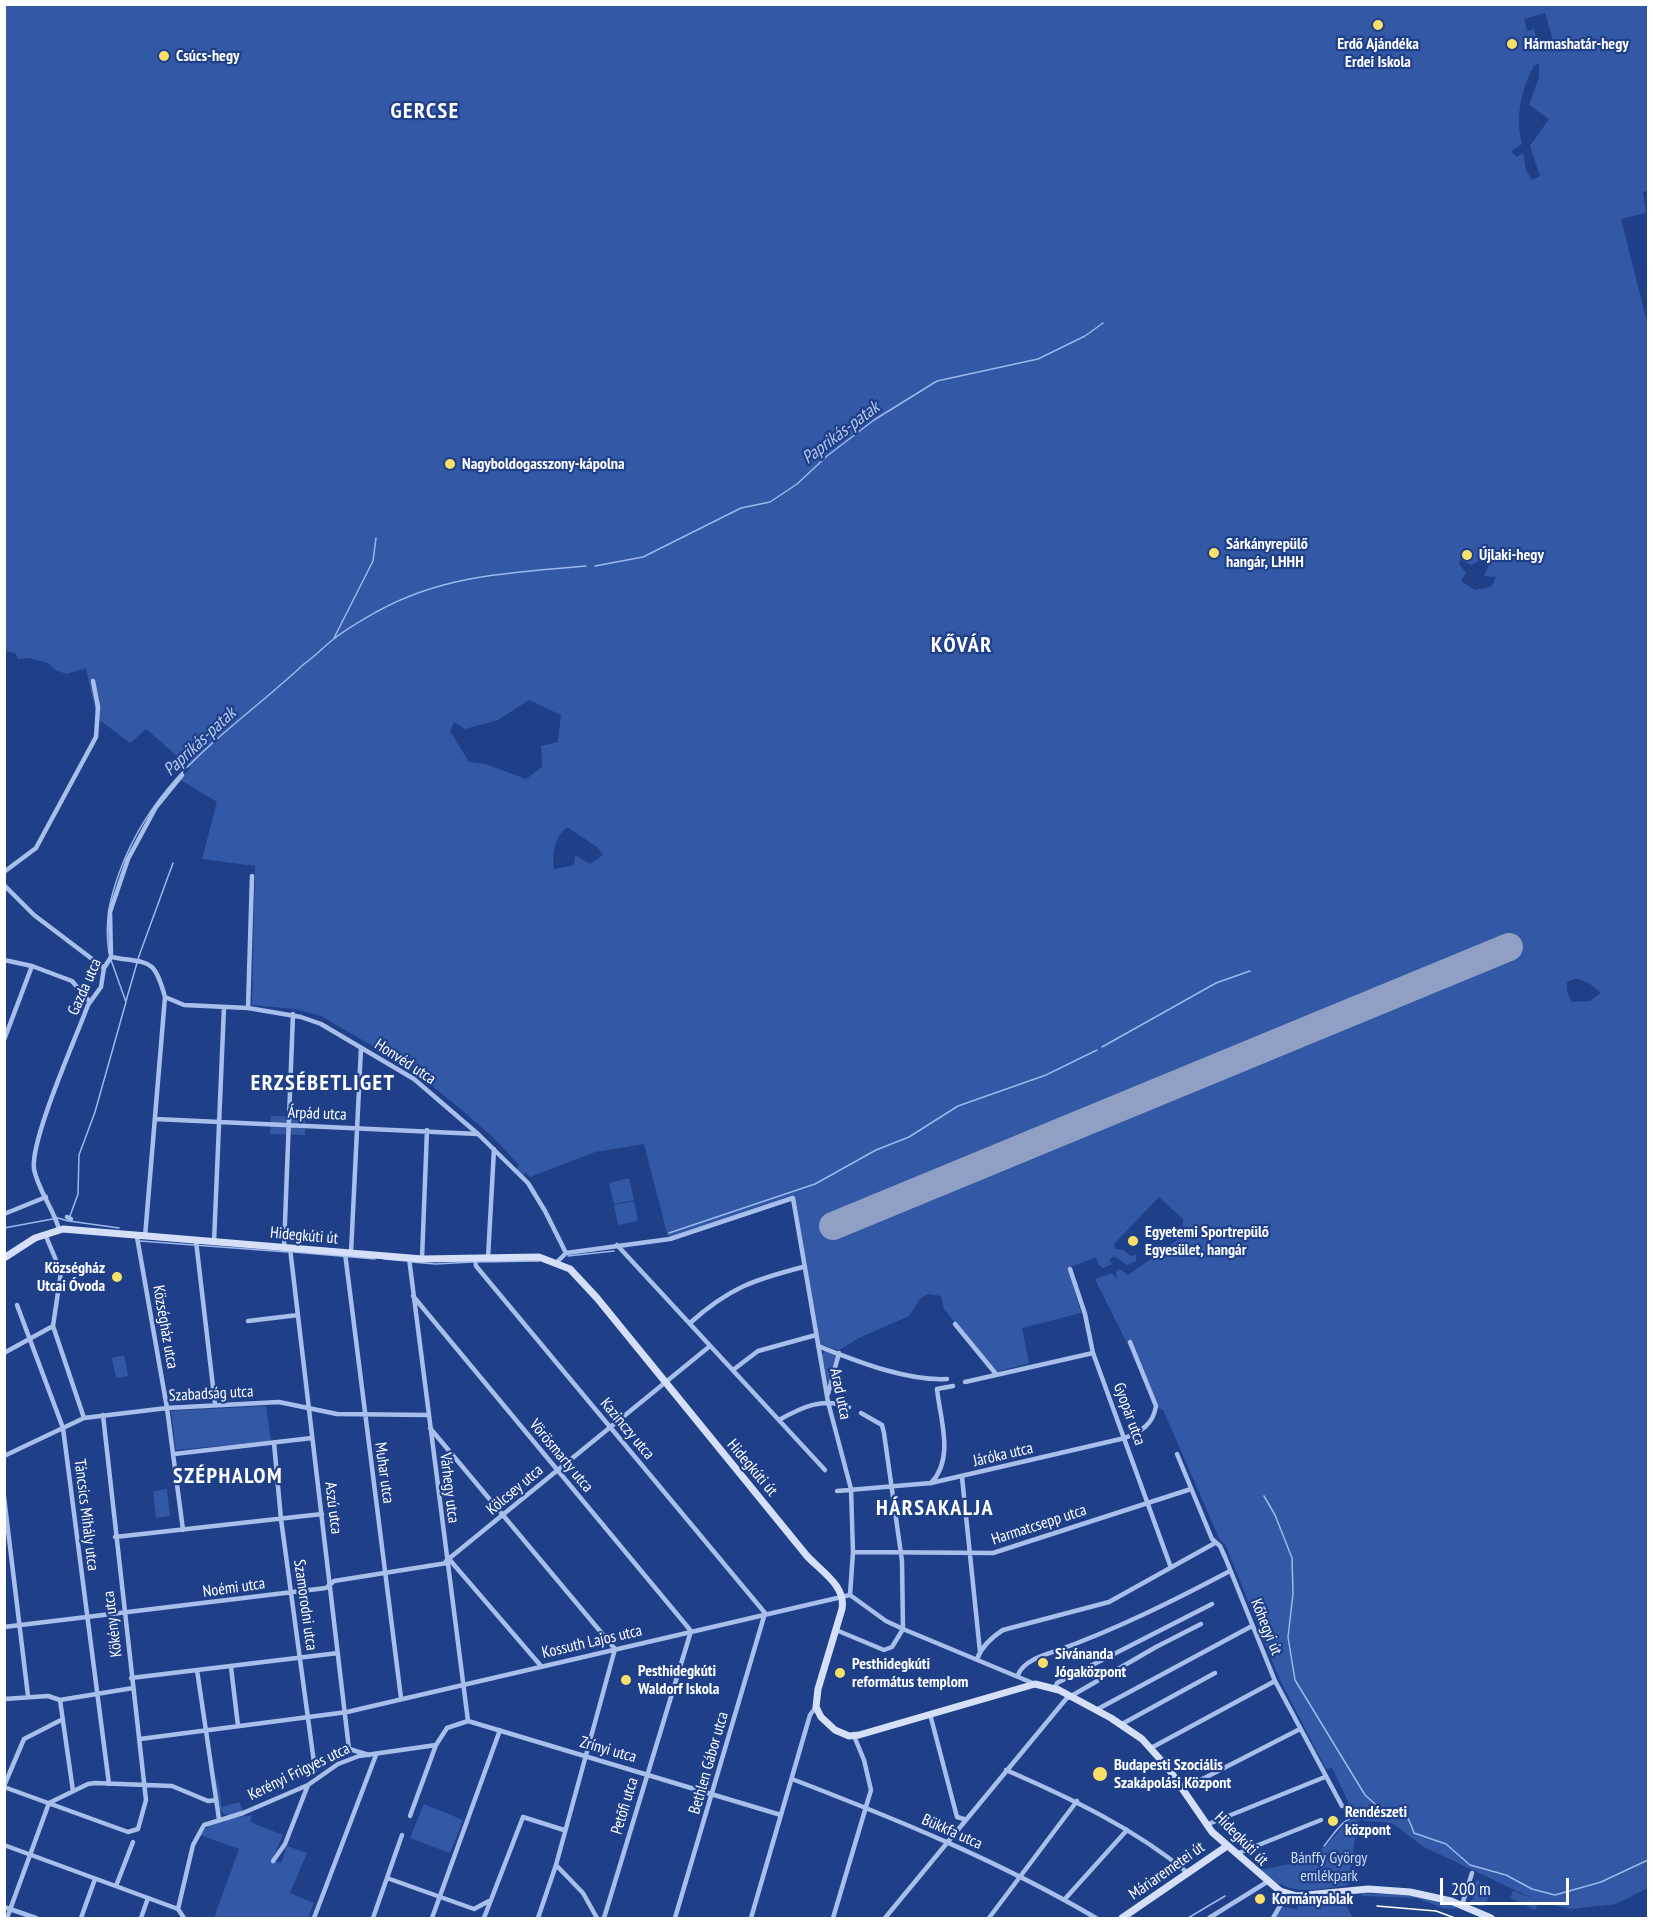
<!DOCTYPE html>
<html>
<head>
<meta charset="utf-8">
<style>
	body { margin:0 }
	#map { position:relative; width:1653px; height:1923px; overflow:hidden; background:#1f4089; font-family:"PT Sans Narrow",sans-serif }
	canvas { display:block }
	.frame { position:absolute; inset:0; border:6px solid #fff; pointer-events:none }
	.scale { position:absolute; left:1440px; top:1878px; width:129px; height:27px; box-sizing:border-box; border:3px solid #fff; border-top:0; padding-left:8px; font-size:18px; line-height:21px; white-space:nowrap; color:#fff; -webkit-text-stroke:4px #1f4089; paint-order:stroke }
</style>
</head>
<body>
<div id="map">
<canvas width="1653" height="1923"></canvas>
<div class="frame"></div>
<div class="scale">200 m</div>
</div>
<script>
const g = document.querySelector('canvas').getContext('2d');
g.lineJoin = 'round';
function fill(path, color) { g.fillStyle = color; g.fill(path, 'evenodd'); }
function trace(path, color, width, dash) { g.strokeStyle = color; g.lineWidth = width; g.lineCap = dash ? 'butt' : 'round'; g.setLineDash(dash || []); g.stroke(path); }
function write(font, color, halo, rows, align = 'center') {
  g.font = font + ' "PT Sans Narrow",sans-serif'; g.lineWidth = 4.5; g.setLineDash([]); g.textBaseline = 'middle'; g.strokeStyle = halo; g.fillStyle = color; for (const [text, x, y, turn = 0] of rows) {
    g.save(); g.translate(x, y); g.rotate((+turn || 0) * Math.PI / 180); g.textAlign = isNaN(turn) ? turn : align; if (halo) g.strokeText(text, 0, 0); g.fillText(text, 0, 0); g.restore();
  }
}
fill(new Path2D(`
	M 4,5 L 1648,5 L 1648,190 L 1643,192 L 1646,213 L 1621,219 L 1648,326 L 1648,1888 L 1616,1904 L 1571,1909 L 1539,1902 L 1535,1910 L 1510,1898 L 1513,1891 L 1536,1900 L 1424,1847 L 1392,1823 L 1358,1820 L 1348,1885 C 1309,1891 1292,1897 1259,1870 L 1296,1863 L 1325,1847 L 1347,1822 L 1348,1801 L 1332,1768 L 1326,1769 L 1279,1678 L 1226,1546 L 1220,1540 L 1163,1410 L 1155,1406 L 1127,1343 L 1095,1279 L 1112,1273 L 1117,1279 L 1116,1271 L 1120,1269 L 1128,1275 L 1183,1236 L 1183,1219 L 1159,1197 L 1114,1244 L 1115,1249 L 1123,1250 L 1131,1256 L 1136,1255 L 1136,1261 L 1127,1265 L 1114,1256 L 1109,1260 L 1112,1264 L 1103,1268 L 1098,1264 L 1096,1257 L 1068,1268 L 1081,1313 L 1022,1328 L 1029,1363 L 996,1372 L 944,1309 L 941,1296 L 928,1294 L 920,1299 L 909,1316 L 859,1338 L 839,1350 L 819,1344 L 795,1196 L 668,1237 L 644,1144 L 595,1152 L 530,1177 L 525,1172 L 524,1177 L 517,1170 L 519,1165 L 496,1140 L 457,1106 L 416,1073 L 364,1041 L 321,1016 L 295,1009 L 252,1005 L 255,866 L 202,859 L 217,802 L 179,779 L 191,768 L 146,729 L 130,743 L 97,718 L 86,668 L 67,674 L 57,671 L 48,663 L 29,658 L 18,659 L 15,653 L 5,651 ZM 1545,13 L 1553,40 L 1538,44 L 1534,29 L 1527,31 L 1524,19 ZM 1539,64 L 1539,77 L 1529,105 L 1549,119 L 1530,146 L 1540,176 L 1532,180 L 1526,170 L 1523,153 L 1517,157 L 1511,151 L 1522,144 C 1515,116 1521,90 1534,65 ZM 1483,559 L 1490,562 L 1484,576 L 1496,577 L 1491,587 L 1475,590 L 1461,581 L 1466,573 L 1459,563 L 1460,560 L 1471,565 ZM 529,700 L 561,715 L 558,742 L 541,746 L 542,767 L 526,779 L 485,764 L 469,762 L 450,731 L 454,722 L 465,729 L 498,720 ZM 567,827 L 597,847 L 603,855 L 590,864 L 575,855 L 574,865 L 554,869 C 552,852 554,839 567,827 ZM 1576,978 L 1590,984 L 1601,993 L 1590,1001 L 1572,1002 L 1567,992 L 1567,982 Z
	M 271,1116 L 305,1117 L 305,1135 L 270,1134 Z
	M 629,1178 L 634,1200 L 614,1204 L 609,1183 Z
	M 634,1201 L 638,1221 L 618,1225 L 614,1205 Z
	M 825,1351 L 835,1355 L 836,1358 L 828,1385 L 822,1355 Z
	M 124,1355 L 128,1376 L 116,1378 L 112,1358 Z
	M 266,1406 L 271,1441 L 176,1450 L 171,1411 Z
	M 167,1489 L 170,1516 L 156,1518 L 153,1491 Z
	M 216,1772 L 222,1807 L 239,1802 L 244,1813 C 210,1823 219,1797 216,1772 Z
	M 424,1804 L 463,1820 L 450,1853 L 410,1838 Z
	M 252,1815 L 250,1822 L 283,1835 L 272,1860 L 281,1863 L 287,1846 L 307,1853 L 290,1893 L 314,1903 L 308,1918 L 214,1918 L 239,1849 L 200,1835 C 212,1818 233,1819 252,1815 Z
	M 1477,1880 L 1483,1884 L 1481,1890 L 1489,1891 L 1490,1895 L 1484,1906 L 1478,1906 L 1470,1902 L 1474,1898 L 1473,1885 Z
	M 1362,1893 L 1419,1896 L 1456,1906 L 1455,1909 L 1443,1908 L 1416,1898 L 1362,1896 Z
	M 1336,1899 L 1344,1901 L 1353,1918 L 1275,1918 L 1283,1907 L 1297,1909 L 1299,1901 Z`), '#3258a6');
trace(new Path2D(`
	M 595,566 L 643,557 L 741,508 L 770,502 L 797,484 L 827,456 L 874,420 L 937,381 L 1038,359 L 1085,336 L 1103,323
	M 334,638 L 373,561 L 376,538
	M 109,953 C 104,921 110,897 121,868 C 158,772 232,731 304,664 C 316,656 324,646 335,638 C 348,628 364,619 378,611 C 445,574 512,573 586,566
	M 126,1001 L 139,956 L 173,863
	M 1102,1047 L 1216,983 L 1250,971
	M 70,1216 L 78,1194 L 79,1155 L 95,1112 L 126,1002 L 111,960
	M 69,1221 L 119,1228
	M 4,1228 L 58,1218 L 68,1221
	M 669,1233 L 815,1184 L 876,1150 L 909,1137 L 958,1106 L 1046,1075 L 1097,1050
	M 140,1241 L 288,1252
	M 293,1252 L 375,1259
	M 568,1256 L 614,1251
	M 384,1259 L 407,1261
	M 412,1262 L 435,1264 L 473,1262
	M 478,1262 L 539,1261
	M 1264,1496 L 1275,1515 L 1292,1558 L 1293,1594 L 1288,1637 L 1295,1680 L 1365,1795 L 1383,1811
	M 1324,1846 C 1331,1838 1338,1826 1346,1821 C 1358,1813 1394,1807 1406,1816 C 1410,1820 1412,1828 1414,1833 L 1446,1844 L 1470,1865 L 1506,1875 L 1532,1889 L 1555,1895 L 1601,1882 L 1648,1860
	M 1188,1918 L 1225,1896`), '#9db8ec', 1.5);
trace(new Path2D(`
	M 833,1226 L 1509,947`), '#8fa0c4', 28);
trace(new Path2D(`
	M 4,872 L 36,848 L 96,737 L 98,707 L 93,681
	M 4,885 L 34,915 L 104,968
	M 111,957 C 150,964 154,957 165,997 L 145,1237
	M 4,960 L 32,966 L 72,981 L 90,1002
	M 165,997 L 184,1005 L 248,1008 L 301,1017 L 321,1024 L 414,1079 L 478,1134 L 528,1183 L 545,1211 L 566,1253
	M 248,1008 L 252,876
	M 4,1040 L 32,966
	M 155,1119 L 478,1134
	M 4,1214 L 46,1197
	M 67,1217 L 71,1219
	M 59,1229 C 53,1208 38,1190 34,1169 C 30,1140 76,1038 88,1005 L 101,987 L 104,968 L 111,957 L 110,912 L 128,859 L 156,807 L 182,775
	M 45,1234 L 61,1272 L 53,1326 L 84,1418
	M 137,1237 L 167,1408 L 183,1530
	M 196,1241 L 215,1404
	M 214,1242 L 224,1007
	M 617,1245 L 825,1470
	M 284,1248 L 293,1014
	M 290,1248 L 349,1749 L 369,1755
	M 345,1253 L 401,1698
	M 351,1253 L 361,1048
	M 409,1258 L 468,1721
	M 488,1258 L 494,1149
	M 422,1259 L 427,1130
	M 475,1259 L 476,1266 L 765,1613
	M 557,1262 L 566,1253 L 670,1239 L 793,1198 L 828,1402 L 851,1489 L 853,1552 L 850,1595
	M 1070,1269 L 1085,1314 L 1093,1353 L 1170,1565
	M 413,1296 L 691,1631
	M 17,1305 L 63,1428 L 109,1784
	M 248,1321 L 298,1315
	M 690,1323 C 729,1288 753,1280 803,1267
	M 955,1324 L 996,1374
	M 818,1346 C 857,1361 905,1381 947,1379
	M 4,1353 L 53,1326
	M 733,1370 L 758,1351 L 816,1335
	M 965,1382 L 1093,1353
	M 828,1394 L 839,1353
	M 779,1420 C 802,1407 823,1397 849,1407
	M 430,1428 L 615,1649
	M 274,1443 L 281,1519 L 315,1770
	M 174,1454 L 312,1438
	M 1177,1454 L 1212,1539 L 1220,1546 L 1225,1557 L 1275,1681 L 1342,1806
	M 4,1456 L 84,1418 L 167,1408 L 279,1402 L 337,1414 L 427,1415
	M 962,1477 L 980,1652
	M 931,1483 C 955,1458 940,1419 937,1389 L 953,1386
	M 837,1491 L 931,1483 L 1125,1438 C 1141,1431 1153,1425 1156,1406 L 1130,1342
	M 4,1497 L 28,1696
	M 115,1537 L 322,1514
	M 853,1552 L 993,1553 L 1191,1489
	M 449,1559 L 541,1666
	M 446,1561 L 710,1346
	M 4,1627 L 326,1588 L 334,1581 L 447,1563
	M 836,1630 L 884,1650 L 892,1647 L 903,1629 L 902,1561 L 884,1433 L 882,1425 L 861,1413
	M 977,1659 C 982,1646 992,1637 1003,1630 L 1109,1602 L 1215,1543
	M 231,1667 L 238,1726
	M 197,1670 L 219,1819
	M 1018,1675 C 1023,1661 1043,1655 1056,1651 C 1117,1629 1173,1601 1230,1571
	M 131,1678 L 338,1653
	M 1055,1688 L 1057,1683 L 1212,1604
	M 4,1699 L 48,1696 L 60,1700 L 133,1688
	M 60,1700 L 73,1791
	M 1096,1710 L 1252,1626
	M 930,1714 L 957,1817 L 964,1819
	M 1122,1724 L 1215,1673
	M 140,1739 L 347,1712 L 850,1595 L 886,1621 L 903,1629 L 1035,1684
	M 1151,1748 L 1275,1681
	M 1006,1770 C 1070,1798 1134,1828 1188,1873
	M 792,1779 C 896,1819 999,1861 1096,1918
	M 4,1786 L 24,1739 L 63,1719
	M 4,1787 L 128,1832 L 138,1829 L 146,1800 L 103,1415
	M 1183,1789 L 1300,1729
	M 49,1803 L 88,1784 L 95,1783 L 172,1786 L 208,1801 L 216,1800
	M 410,1816 L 436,1745 L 447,1728 L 468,1721 L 781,1815
	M 1206,1825 L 1325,1777
	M 4,1845 L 178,1909
	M 1236,1854 L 1321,1820
	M 273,1861 L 285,1844 L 308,1785
	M 556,1865 L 583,1893 L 597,1918
	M 387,1878 L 474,1909 L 489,1901
	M 116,1886 L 133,1842
	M 1064,1900 L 1127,1830
	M 1462,1905 L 1472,1873
	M 4,1907 L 36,1918
	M 178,1909 L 193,1845 L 204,1825 L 243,1813 L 308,1785 L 338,1764 L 359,1756 L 436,1745
	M 178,1909 L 184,1918
	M 7,1918 L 49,1803
	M 81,1918 L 95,1879
	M 141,1918 L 148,1898
	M 314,1918 L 376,1755
	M 373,1918 L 402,1835
	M 432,1918 L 500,1730
	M 484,1918 L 523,1817 L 564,1830
	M 538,1918 L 556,1865 L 615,1649
	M 604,1918 L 691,1631
	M 675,1918 L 765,1613
	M 751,1918 L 810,1715 L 816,1707
	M 833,1918 L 871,1790 L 864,1760 L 854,1736
	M 885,1918 L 1066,1699 L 1156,1647 L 1201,1624
	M 989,1918 L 1077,1801
	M 1209,1918 L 1267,1882
	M 1273,1918 L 1287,1894`), '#a9bfeb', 4.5);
trace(new Path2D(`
	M 4,1258 L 35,1238 L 63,1229 L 422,1259 L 539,1257 L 570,1269 L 597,1298 L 807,1556 C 822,1572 846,1586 842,1609 L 818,1689 L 816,1707 L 821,1717 L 835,1730 L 849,1736 L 859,1735 L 1035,1684 L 1059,1690 L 1111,1718 L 1142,1739 L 1168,1768 L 1212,1832 L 1280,1891 L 1297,1896 L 1368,1889 L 1410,1892 L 1451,1901 L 1491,1918
	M 1122,1918 L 1227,1846`), '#d5e0f8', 7);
trace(new Path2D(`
	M 1377,1906 L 1436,1911 L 1455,1918`), '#fff', 1.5);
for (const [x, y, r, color] of [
	[1378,25,6,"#f9e169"],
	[1512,44,6,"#f9e169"],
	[164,56,6,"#f9e169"],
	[450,464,6,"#f9e169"],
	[1214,553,6,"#f9e169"],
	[1467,555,6,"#f9e169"],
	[1133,1241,6,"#f9e169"],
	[117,1277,6,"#f9e169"],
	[1043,1663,6,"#f9e169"],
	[840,1673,6,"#f9e169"],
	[626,1680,6,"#f9e169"],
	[1100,1774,8,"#f9e169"],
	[1333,1821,6,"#f9e169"],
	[1260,1899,6,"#f9e169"]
]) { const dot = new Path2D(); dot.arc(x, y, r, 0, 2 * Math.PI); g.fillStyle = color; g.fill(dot); trace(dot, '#1f4089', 2); }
write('bold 16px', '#fff', '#1f4089', [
	["Erdő Ajándéka",1378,44,"center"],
	["Erdei Iskola",1378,62,"center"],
	["Hármashatár-hegy",1524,44],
	["Csúcs-hegy",176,56],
	["Nagyboldogasszony-kápolna",462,464],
	["Sárkányrepülő",1226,544],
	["hangár, LHHH",1226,562],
	["Újlaki-hegy",1479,555],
	["Egyetemi Sportrepülő",1145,1232],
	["Egyesület, hangár",1145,1250],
	["Községház",105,1268,"right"],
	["Utcai Óvoda",105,1286,"right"],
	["Sivánanda",1055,1654],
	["Jógaközpont",1055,1672],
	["Pesthidegkúti",852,1664],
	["református templom",852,1682],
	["Pesthidegkúti",638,1671],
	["Waldorf Iskola",638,1689],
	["Budapesti Szociális",1114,1765],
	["Szakápolási Központ",1114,1783],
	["Rendészeti",1345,1812],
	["központ",1345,1830],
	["Kormányablak",1272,1899]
], 'left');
write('16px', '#fff', '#1f4089', [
	["Gazda utca",85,987,-66],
	["Honvéd utca",405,1062,33],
	["Árpád utca",317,1114,2],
	["Hidegkúti út",304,1236,5],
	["Községház utca",165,1327,80],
	["Szabadság utca",211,1394,-3],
	["Arad utca",840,1394,78],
	["Gyopár utca",1129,1414,70],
	["Kazinczy utca",627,1429,50],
	["Járóka utca",1003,1455,-13],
	["Vörösmarty utca",561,1456,50],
	["Hidegkúti út",752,1468,50],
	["Muhar utca",384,1473,82],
	["Várhegy utca",449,1488,83],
	["Kölcsey utca",515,1490,-40],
	["Aszú utca",333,1508,83],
	["Táncsics Mihály utca",86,1515,83],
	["Harmatcsepp utca",1039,1525,-18],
	["Noémi utca",234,1588,-8],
	["Szamorodni utca",305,1605,82],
	["Kökény utca",113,1624,-97],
	["Kőhegyi út",1266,1627,68],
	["Kossuth Lajos utca",592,1642,-13],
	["Zrínyi utca",608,1750,16],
	["Bethlen Gábor utca",709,1763,-74],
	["Kerényi Frigyes utca",299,1772,-26],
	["Petőfi utca",625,1806,-73],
	["Bükkfa utca",952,1832,24],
	["Hidegkúti út",1241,1839,45],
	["Máriaremetei út",1167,1871,-35]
]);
write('16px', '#cedcf8', '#1f4089', [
	["Bánffy György",1329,1858],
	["emlékpark",1329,1876]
]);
write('italic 18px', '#b5caf2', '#1f4089', [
	["Paprikás-patak",841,433,-37],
	["Paprikás-patak",200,742,-43]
]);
g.letterSpacing = '1.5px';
write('bold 22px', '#fff', '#1f4089', [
	["GERCSE",425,112],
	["KŐVÁR",962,646],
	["ERZSÉBETLIGET",323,1084],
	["SZÉPHALOM",228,1477],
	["HÁRSAKALJA",935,1509]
]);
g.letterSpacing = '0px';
</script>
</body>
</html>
